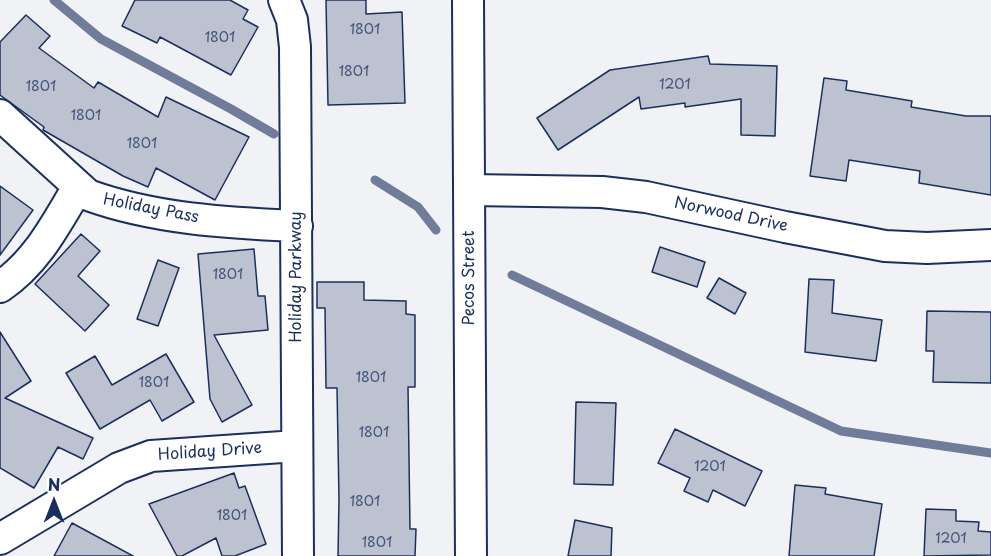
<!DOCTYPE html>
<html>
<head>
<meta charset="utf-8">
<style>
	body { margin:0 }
	#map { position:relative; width:991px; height:556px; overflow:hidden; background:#f1f2f5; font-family:"Playpen Sans",sans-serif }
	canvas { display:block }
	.north { position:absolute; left:24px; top:472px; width:60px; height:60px; -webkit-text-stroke:4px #fff; paint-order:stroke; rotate:0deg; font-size:16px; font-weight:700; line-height:24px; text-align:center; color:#1b2f5e }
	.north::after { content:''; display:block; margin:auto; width:21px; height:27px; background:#1b2f5e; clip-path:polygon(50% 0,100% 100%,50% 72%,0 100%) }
</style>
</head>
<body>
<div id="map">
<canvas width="991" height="556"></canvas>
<div class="north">N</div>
</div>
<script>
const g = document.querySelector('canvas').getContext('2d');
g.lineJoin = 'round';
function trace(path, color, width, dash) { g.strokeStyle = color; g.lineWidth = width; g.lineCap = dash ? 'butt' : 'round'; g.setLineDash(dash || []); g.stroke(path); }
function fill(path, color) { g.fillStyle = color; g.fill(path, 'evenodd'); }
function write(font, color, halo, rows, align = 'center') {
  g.font = font + ' "Playpen Sans",sans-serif'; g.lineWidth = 4.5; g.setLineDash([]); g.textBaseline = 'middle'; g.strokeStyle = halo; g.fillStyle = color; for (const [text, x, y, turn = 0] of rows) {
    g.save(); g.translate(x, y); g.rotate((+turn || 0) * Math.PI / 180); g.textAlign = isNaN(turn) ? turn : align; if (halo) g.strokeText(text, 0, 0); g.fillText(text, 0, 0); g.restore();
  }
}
trace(new Path2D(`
	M 54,0 L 101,39 L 231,109 L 274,134
	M 375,180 L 418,207 L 436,230
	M 512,275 L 841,431 L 991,453`), '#707c9a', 9);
const building = new Path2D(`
	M 135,0 L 230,0 L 248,10 L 243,19 L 258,27 L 231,75 L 160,37 L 157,43 L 122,26 Z
	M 326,0 L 366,0 L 366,14 L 402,12 L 405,103 L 328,105 Z
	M 26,15 L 50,36 L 39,48 L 94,88 L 98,82 L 158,117 L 166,97 L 249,137 L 215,200 L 156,168 L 148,187 L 123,176 L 43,130 L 44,127 L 0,95 L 0,42 Z
	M 708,56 L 710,64 L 777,66 L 775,136 L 741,135 L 741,99 L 685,107 L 685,103 L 641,109 L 639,97 L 558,150 L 537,118 L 610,70 Z
	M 824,78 L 847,81 L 846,90 L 912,101 L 911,107 L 966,116 L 991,116 L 991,195 L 919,183 L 920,171 L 849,160 L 846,181 L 810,176 Z
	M 0,186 L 33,210 L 0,255 Z
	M 81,234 L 100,251 L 78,276 L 109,305 L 85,331 L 35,284 Z
	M 660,247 L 705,262 L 697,287 L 652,272 Z
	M 254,249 L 258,296 L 265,296 L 268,330 L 214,335 L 252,405 L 222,422 L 210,399 L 198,254 Z
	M 158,260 L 179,268 L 158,326 L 137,319 Z
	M 719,278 L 746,293 L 735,314 L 707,298 Z
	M 809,279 L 834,280 L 832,313 L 882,320 L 876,361 L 805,352 Z
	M 317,282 L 364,282 L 364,300 L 406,301 L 406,314 L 415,315 L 415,387 L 408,387 L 410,529 L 416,529 L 415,556 L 338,556 L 339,499 L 337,388 L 326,388 L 325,308 L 317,308 Z
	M 927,311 L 991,312 L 991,383 L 933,382 L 934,351 L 926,351 Z
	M 0,332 L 31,381 L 5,398 L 93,438 L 83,459 L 58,447 L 34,488 L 0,468 Z
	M 166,354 L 194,402 L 162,421 L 150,400 L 100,429 L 66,373 L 95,356 L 112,385 Z
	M 576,402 L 616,403 L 613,485 L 574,484 Z
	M 675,429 L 762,471 L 745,506 L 713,490 L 708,502 L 684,491 L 690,478 L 658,463 Z
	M 234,473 L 239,488 L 245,486 L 266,544 L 235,556 L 222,556 L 216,538 L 182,556 L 177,556 L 149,504 Z
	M 795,485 L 826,488 L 825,494 L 882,504 L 874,556 L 789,556 Z
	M 926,509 L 956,510 L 956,521 L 979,522 L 978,531 L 991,532 L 991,555 L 924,556 Z
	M 575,520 L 612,528 L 611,556 L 568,556 Z
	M 72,523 L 133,556 L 54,556 Z`);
fill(building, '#bcc2d0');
trace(building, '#1b2f5e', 1.5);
const minor = new Path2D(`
	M 284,0 L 292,20 L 295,47 L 298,556
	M 468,0 L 471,556
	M 0,115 L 88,195 C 154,219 228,223 297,226
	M 470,190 L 602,192 L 646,197 L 785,227 L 885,246 L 927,248 L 991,245
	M 0,287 C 37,262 56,224 78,187
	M 0,539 L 119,468 L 151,456 L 297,446`);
trace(minor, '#1b2f5e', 34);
trace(minor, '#fff', 30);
write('14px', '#43547a', null, [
	["1801",365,30],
	["1801",220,38],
	["1801",354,72],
	["1201",675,85],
	["1801",41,87],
	["1801",86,116],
	["1801",142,144],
	["1801",228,275],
	["1801",371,378],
	["1801",154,383],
	["1801",374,433],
	["1201",710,467],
	["1801",365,502],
	["1801",232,516],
	["1201",951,539],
	["1801",377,543]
]);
write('16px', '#1b2f5e', '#fff', [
	["Holiday Pass",151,209,11],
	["Norwood Drive",731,215,12],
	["Holiday Parkway",297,277,-90],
	["Pecos Street",470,278,-90],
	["Holiday Drive",210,452,-4]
]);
</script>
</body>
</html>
